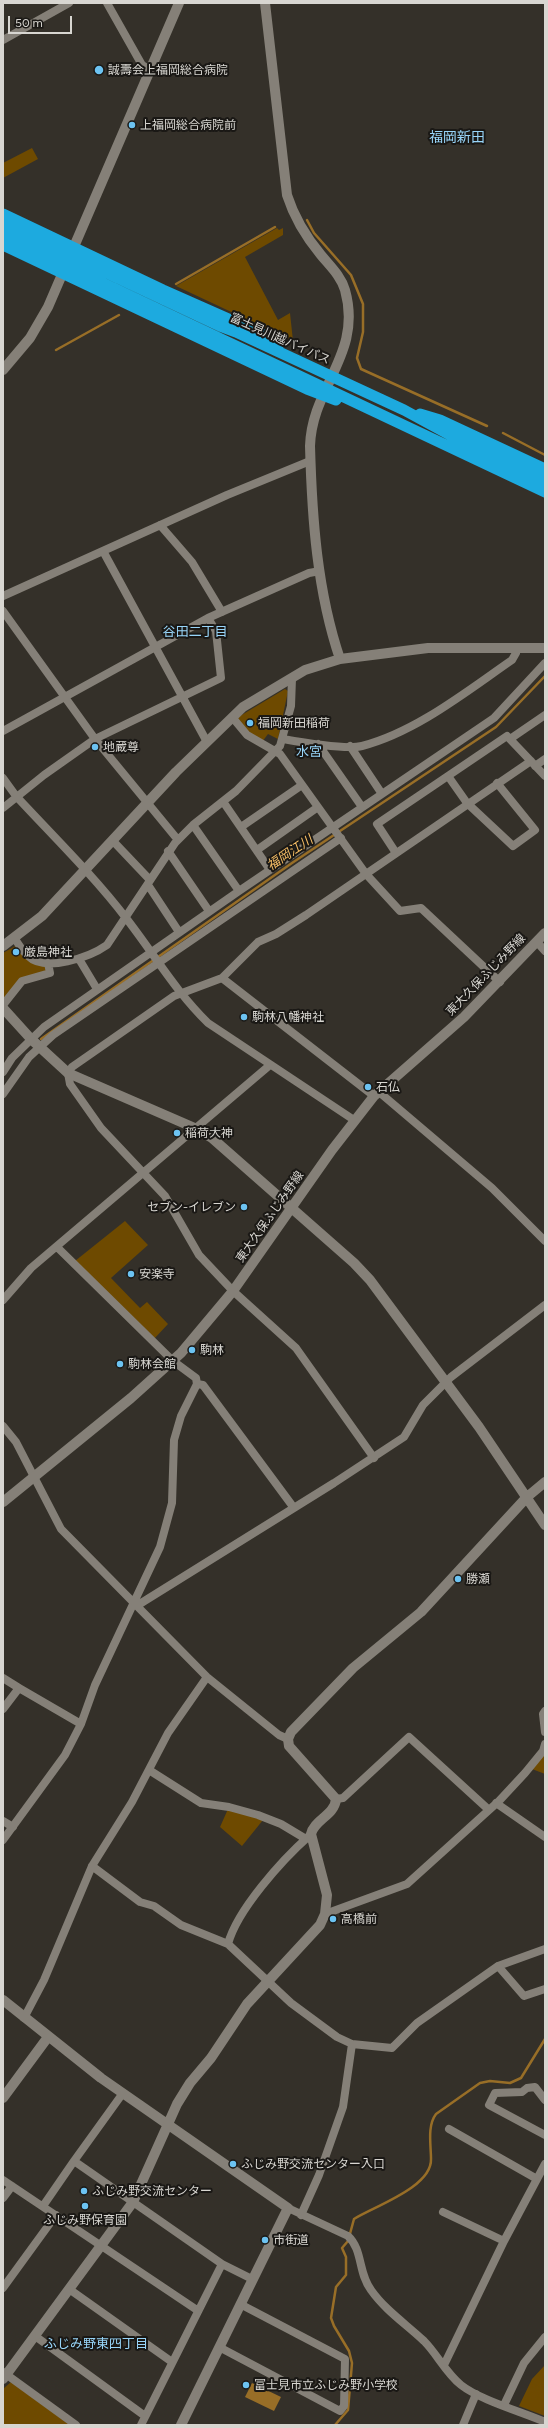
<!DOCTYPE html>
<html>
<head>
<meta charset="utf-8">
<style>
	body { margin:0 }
	#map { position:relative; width:548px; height:2428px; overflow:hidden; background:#343029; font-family:Figtree,sans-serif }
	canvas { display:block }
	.frame { position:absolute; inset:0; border:4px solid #d8d6d1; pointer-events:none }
	.scale { position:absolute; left:8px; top:16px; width:64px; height:18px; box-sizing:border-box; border:2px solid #d8d6d1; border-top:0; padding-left:5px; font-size:12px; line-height:14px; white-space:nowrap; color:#d8d6d1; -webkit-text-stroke:3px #1a1815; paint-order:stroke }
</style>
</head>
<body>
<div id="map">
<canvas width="548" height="2428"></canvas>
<div class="frame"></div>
<div class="scale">50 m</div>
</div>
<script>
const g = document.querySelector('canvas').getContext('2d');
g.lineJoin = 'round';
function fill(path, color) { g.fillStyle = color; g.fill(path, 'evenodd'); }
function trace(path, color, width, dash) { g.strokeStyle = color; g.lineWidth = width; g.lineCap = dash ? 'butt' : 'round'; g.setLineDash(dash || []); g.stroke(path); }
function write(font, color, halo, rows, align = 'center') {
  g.font = font + ' Figtree,"Noto Sans JP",sans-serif'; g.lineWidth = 4; g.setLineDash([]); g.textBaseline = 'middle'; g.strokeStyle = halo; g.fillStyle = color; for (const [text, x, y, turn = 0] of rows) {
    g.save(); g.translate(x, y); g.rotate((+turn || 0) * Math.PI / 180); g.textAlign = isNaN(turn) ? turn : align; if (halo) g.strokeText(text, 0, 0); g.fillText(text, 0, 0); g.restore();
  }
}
fill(new Path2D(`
	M 32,148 L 38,159 L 3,178 L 3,163 Z
	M 277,228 L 279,230 L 283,228 L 283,235 L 245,257 L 278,320 L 290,313 L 293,341 L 176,286 Z
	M 285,689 L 288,691 L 278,739 L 268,734 L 262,742 L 250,734 L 237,720 L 240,716 Z
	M 17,945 L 46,965 L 46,972 L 21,980 L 3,1000 L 3,953 Z
	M 125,1221 L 148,1245 L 111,1278 L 140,1308 L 147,1302 L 168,1324 L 154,1339 L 75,1261 Z
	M 545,1752 L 545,1774 L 532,1769 Z
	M 228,1809 L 263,1820 L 242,1846 L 220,1827 Z
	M 545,2365 L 545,2416 L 519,2406 L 532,2379 Z
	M 11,2382 L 70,2425 L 3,2425 L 3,2389 Z`), '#6e4a00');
fill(new Path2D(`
	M 252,2383 L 281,2397 L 274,2411 L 245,2397 Z`), '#986e27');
trace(new Path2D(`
	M 307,220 L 314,233 L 351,275 L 363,304 L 363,332 L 357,358 L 361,369 L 487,426
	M 176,284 L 275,227
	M 56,350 L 119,315
	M 503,433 L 545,455
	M 41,1039 L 292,863 L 496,727 L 545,676
	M 335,2425 L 348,2410 L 352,2363 L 349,2351 L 334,2326 L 331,2318 L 336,2287 L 346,2275 L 346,2257 L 342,2248 L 348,2241 L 354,2219 C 375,2206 432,2187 431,2159 C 431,2145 427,2126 436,2114 L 480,2083 L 490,2081 L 510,2083 L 521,2078 L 545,2039`), '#986e27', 2.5);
trace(new Path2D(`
	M 107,3 L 142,65 L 150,70
	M 3,40 L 69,3
	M 160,525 L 192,562 L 222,612
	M 103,551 L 207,742
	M 3,596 L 227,495 L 310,461
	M 3,611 L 95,739 L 178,840
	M 232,717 L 247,735 L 280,754 L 366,874 L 400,911 L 421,908 L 500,982
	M 3,731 L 208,618 L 309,573 L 320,571
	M 283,739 C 300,742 346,750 362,746 C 416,732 467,691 512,660 L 516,653 L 517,647
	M 510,739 L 545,715
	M 318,744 L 362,807
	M 350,746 L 382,794
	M 535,766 L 545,759
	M 448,776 L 467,803 L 513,846 L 535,830 L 497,783
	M 3,778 L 16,796 C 53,836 93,875 126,918 C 154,954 176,992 208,1023 L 354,1120
	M 224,803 L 270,870
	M 3,808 L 44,775 L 95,739 L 221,678 L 216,631 L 208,618
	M 193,825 L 239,891
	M 241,827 L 302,785
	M 113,841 L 150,880
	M 257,850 L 318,807
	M 168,851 L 209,911
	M 396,853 L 377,824 L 507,736 L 545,776
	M 148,885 L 179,932
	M 14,938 C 19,944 22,951 28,956 C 45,973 90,957 107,945 L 175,843 L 193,825 L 236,791 L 280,746 L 291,706 L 292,678
	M 537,942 L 545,951
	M 79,959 L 97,989
	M 222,978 L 258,942 L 276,934 L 306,915 L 531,761
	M 3,1005 L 22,981 L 50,973 L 48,963
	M 3,1072 L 12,1058 L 44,1027 L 239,891 L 494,718 L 545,663
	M 379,1092 L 492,1188 L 545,1241
	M 3,1094 L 29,1057 L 53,1035 L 341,838
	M 374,1096 L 222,978 L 174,996 L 72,1067 L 68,1073 L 70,1084 L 101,1128 L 165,1196 L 199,1255 L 233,1291 L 296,1348 L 374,1458
	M 57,1247 L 173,1361 L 196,1378 L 197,1384 L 203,1385 L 294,1508
	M 3,1300 L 31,1268 L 270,1065
	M 3,1426 L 16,1442 L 61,1529 L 207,1677 L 279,1735 L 288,1739
	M 138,1605 L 334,1483 L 404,1437 L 423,1405 L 451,1377 L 545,1305
	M 3,1678 L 19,1688 L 3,1709
	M 19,1688 L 81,1724
	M 545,1711 L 543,1714 L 545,1732
	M 149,1770 L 201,1803 L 229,1807 L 258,1815 L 281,1824 L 306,1839
	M 336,1799 L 343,1798 L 409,1737 L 489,1810
	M 496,1803 L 545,1837
	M 3,1821 L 13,1827
	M 3,1840 L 65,1755 L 81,1724 L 95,1685 L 160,1547 L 172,1503 L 174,1440 L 181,1416 L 197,1384
	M 92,1866 L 140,1902 L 154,1906 L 181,1925 L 228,1944 L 291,2003 L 337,2037 L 352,2044 L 392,2048 L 417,2023 L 498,1966 L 545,1949
	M 325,1914 L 407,1884 L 499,1801 L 525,1773 L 543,1751 L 545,1744
	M 228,1944 C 237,1910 282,1860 309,1836
	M 498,1966 L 524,1996 L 545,1989
	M 24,2018 L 44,1980 L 92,1866 L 132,1802 L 168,1733 L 207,1677
	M 545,2100 L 535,2087 L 527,2088 L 522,2092 L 495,2093 L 489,2105 L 545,2135
	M 449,2129 L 537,2179
	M 74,2161 L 123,2093
	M 3,2180 L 197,2310
	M 3,2198 L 12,2186
	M 43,2206 L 74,2161 L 222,2264 L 252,2279
	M 288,2208 L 348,2236 C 363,2250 358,2273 371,2290 C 385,2310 406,2324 424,2341 C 437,2354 446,2373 461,2385 C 480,2400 522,2412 545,2422
	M 443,2212 L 504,2241
	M 301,2215 L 319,2175 L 343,2107 L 352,2044
	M 3,2288 L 56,2215
	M 69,2289 L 172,2362
	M 35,2336 L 145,2416
	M 219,2347 L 340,2411 L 344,2406 L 345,2359 L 240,2304
	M 444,2365 L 504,2241 L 545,2164
	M 3,2372 L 76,2425
	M 504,2405 L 524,2363 L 545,2337
	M 141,2425 L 222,2264
	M 463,2425 L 476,2394`), '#858078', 8);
trace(new Path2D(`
	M 265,3 L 287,195 C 294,217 306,237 321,255 C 330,266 341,276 345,290 C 363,354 312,386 310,446 C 312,518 317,591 340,659
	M 3,370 L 30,338 L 48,307 L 179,3
	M 3,946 L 42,916 L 176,772 L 243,707 L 305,670 L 340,659 L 428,648 L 545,648
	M 3,1008 L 31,1039 L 68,1073 L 197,1129 L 212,1138 L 354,1263 L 370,1280 L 479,1427 L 545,1525
	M 3,2000 L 101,2078 L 288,2208 L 181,2425
	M 3,2098 L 48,2037
	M 3,2379 L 133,2202 L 177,2104 L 190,2083 L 211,2058 L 247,2004 L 320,1925 L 325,1914 L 327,1895 L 311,1834 C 314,1820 335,1815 336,1799 L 289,1746 L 288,1739 L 291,1732 L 353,1668 L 421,1612 L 527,1497 L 545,1482`), '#858078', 10);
trace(new Path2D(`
	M 3,1502 L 131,1398 L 181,1353 L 233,1291 L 332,1150 L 374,1096 L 464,1017 L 545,933`), '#858078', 10);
trace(new Path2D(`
	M 3,214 L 163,290 L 267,336 L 279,351
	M 3,224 L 220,326 L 236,332 L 404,410 L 450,435 L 545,480
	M 3,236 L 545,492
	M 3,245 L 307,389 L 336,400
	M 420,414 L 440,420 L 545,469`), '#1daadf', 11);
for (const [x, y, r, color] of [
	[99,70,5,"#6cc3f2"],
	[132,125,4,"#6cc3f2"],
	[250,723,4,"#6cc3f2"],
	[95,747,4,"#6cc3f2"],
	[16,952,4,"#6cc3f2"],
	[244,1017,4,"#6cc3f2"],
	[368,1087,4,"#6cc3f2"],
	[177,1133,4,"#6cc3f2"],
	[244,1207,4,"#6cc3f2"],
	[131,1274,4,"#6cc3f2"],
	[192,1350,4,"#6cc3f2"],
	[120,1364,4,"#6cc3f2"],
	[458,1579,4,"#6cc3f2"],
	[333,1919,4,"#6cc3f2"],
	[233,2164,4,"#6cc3f2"],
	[84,2191,4,"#6cc3f2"],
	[85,2206,4,"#6cc3f2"],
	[265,2240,4,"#6cc3f2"],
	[246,2385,4,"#6cc3f2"]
]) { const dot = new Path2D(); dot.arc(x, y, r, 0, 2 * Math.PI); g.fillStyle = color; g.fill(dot); trace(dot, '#1a1815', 1.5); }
write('12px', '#d8d6d1', '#1a1815', [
	["誠壽会上福岡総合病院",108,70],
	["上福岡総合病院前",140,125],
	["福岡新田稲荷",258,723],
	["地蔵尊",103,747],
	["厳島神社",24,952],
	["駒林八幡神社",252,1017],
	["石仏",376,1087],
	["稲荷大神",185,1133],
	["セブン-イレブン",236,1207,"right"],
	["安楽寺",139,1274],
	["駒林",200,1350],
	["駒林会館",128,1364],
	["勝瀬",466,1579],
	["高橋前",341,1919],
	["ふじみ野交流センター入口",241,2164],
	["ふじみ野交流センター",92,2191],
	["ふじみ野保育園",85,2220,"center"],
	["市街道",273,2240],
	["富士見市立ふじみ野小学校",254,2385]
], 'left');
write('12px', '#d8d6d1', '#1a1815', [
	["富士見川越バイパス",280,339,24],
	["東大久保ふじみ野線",486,975,-46],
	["東大久保ふじみ野線",270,1217,-55]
]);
write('13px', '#98d5f9', '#1a1815', [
	["谷田二丁目",195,632],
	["水宮",309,752],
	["ふじみ野東四丁目",96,2344]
]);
write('italic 13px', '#f8bf66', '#1a1815', [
	["福岡江川",290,853,-34]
]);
write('14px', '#98d5f9', '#1a1815', [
	["福岡新田",457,138]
]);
</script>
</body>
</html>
